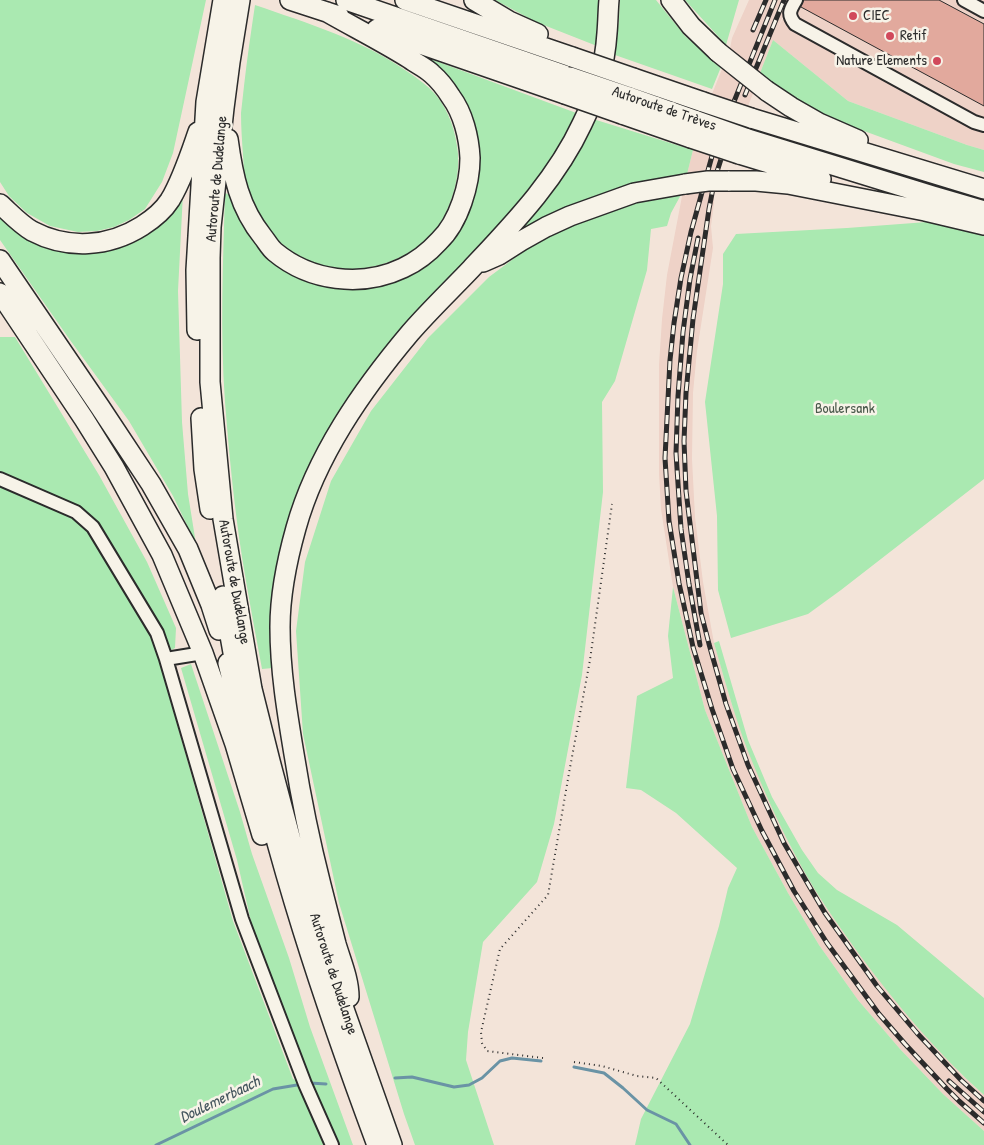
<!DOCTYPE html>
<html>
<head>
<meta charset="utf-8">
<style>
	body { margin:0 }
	canvas { display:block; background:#f3e4d9 }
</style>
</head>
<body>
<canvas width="984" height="1145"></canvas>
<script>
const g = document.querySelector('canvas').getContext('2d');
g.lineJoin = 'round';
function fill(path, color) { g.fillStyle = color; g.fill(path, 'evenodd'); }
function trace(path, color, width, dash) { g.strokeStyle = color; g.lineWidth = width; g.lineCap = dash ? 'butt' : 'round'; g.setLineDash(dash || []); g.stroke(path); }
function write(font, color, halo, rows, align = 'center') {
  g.font = font + ' "Patrick Hand",sans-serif'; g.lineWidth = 5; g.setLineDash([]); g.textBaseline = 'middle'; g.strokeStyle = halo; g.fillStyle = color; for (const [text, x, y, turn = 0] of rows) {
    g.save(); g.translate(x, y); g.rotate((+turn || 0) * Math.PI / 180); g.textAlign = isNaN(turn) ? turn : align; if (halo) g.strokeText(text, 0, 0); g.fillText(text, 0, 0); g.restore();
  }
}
fill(new Path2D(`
	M 749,0 L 790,0 L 777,30 L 792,0 L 984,0 L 984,150 L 967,145 L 848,101 L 773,40 L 758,78 L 729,54 L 732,38 Z
	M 724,64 L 754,91 L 748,106 L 712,94 Z
	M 693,150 L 723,160 L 719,175 L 686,178 Z
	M 714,189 L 714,203 L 711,226 L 713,248 L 697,351 L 693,393 L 692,459 L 695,517 L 703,582 L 714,643 L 732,705 L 788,842 L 823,903 L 844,933 L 960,1073 L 984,1095 L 984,1131 L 943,1094 L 900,1049 L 858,1000 L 819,945 L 788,893 L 752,827 L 705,710 L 673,587 L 661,509 L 659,474 L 659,365 L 662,319 L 667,275 L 683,191 Z`), '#eed2c7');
fill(new Path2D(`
	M 0,0 L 206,0 L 173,153 L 162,182 L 145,209 L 129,220 L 114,227 L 97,231 L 78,232 L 50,226 L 27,213 L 9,196 L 0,182 Z
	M 495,0 L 600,0 L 600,10 L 597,46 L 536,22 Z
	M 620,0 L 656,0 L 685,36 L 721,67 L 712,89 L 615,55 L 619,19 Z
	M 685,0 L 739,0 L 726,45 Z
	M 255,5 C 307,23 363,40 408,72 C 417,78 427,85 435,94 C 449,110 456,132 458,154 C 459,171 456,187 450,203 C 445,216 438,229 427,239 C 400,264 359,275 323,266 C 301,261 274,240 261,222 C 254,212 249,198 246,186 C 243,177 244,165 243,155 C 242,141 241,127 241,113 C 242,104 243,95 244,86 C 247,59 251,32 255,5 Z
	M 773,40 L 848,101 L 967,145 L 984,150 L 984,172 L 954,164 L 815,113 L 758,78 Z
	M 425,57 L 579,114 L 562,148 L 307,477 L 273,668 L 262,669 C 255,632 248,594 242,557 C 234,505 229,453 225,402 C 220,332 223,262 225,193 L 230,195 L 237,214 L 252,239 L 270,259 L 315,282 L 428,262 L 478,167 L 424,60 Z
	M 593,119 L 693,150 L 686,178 L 520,233 L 518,231 L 551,192 L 573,162 Z
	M 683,191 L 671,213 L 667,226 L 651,229 L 647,270 L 615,381 L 602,402 L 603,492 L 582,675 L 554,824 L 537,882 L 483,942 L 468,1032 L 466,1060 L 494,1145 L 415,1145 L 404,1114 L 339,903 L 303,734 L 296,631 L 305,562 L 331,481 L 371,411 L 428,338 L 489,277 L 536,242 L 562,228 L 624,203 Z
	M 183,193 L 178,291 L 182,422 L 188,494 L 196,544 L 173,496 L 129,421 L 70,340 L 0,240 L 0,215 C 8,225 18,234 29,240 C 56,255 92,257 120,247 C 126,245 133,244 138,240 C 156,230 169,209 183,193 Z
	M 927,222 L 984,235 L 984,479 L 841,590 L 808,614 L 731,638 L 718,590 L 717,516 L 705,402 L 723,284 L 723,254 L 736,234 L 847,228 Z
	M 0,337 L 15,337 L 99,475 L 147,562 L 176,628 L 175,648 L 158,657 L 233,921 L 293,1079 L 299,1082 L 327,1145 L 0,1145 Z
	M 673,587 L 705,710 L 752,827 L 788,893 L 819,945 L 858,1000 L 900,1049 L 943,1094 L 984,1131 L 984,1145 L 635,1145 L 641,1119 L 690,1024 L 719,926 L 728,888 L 737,868 L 676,813 L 641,790 L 626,788 L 637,696 L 673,678 L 668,636 Z
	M 719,641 L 748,740 L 772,797 L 802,850 L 818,873 L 837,890 L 897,925 L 984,998 L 984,1095 C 937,1053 896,1004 859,954 C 847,937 835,921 824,904 C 796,861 773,813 754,766 C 737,726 726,684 714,643 Z
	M 191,664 L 240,812 L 252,854 L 289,958 L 310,1027 L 353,1145 L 334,1145 L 252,926 L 237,860 L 181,668 Z`), '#aae9b1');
trace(new Path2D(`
	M 574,1067 L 604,1073 L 623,1088 L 647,1110 L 676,1124 L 690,1145
	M 395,1078 L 412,1077 L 454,1087 L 469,1085 L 482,1078 L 500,1061 L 512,1058 L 541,1061
	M 310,1083 L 326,1084
	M 156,1145 L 273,1089 L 297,1085`), '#6a93a5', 3);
const building = new Path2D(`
	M 804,0 L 939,0 L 984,24 L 984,106 L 801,7 Z`);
fill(building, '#e2a99d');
trace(building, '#2b2b2b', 1);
const minor = new Path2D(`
	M 796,0 C 790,10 787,14 795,24 L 974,122 L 984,125
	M 964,0 L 984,11
	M 0,479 L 76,512 L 93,527 L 157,633 L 166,659 L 242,919 L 305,1084 L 332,1145
	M 166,659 L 203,653`);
const highway = new Path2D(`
	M 240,0 L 230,62 L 224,108 L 211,227 L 210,258 L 210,382 L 223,519 L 252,689 L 270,761 L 293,848 L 333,978 L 392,1145
	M 290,0 L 339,16
	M 346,0 L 570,77
	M 405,0 L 572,57
	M 474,0 L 509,21 L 538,34
	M 671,0 L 691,26 L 718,52
	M 377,29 L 565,94
	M 633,78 L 703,102
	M 767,91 L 791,107 L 819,123 L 858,140
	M 629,97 L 697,121
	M 622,114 L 691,138
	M 751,118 L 984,189
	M 745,138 L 933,196 L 984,211
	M 228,139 C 233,176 239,207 263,237 C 267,242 270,248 275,252 C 310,281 361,288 403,268 C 416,262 429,252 439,241 C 459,222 470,184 470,158 C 469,137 463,113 451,97 C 446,89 439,80 432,74 C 426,68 417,64 410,59 C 383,42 355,28 327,12
	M 739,154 L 821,179
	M 728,181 L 756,181 L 788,184 L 925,211 L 984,225
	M 0,204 C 10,213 20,224 32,231 C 68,250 109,247 142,226 C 153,219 163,211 170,200 C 182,180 190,155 198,132
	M 0,260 L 100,407 L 151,484 L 188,549 L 211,605 L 219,630
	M 483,262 L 499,255 L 521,241 L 546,227 L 570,216 L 634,193 L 685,184
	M 0,293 L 84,419 L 114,467 L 162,555 L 203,653 L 235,744 L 262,835
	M 197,330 L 196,270 L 206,102 L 223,0
	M 201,418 L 204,469 L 210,509
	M 223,596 L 237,675
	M 228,663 L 243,724
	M 245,711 C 276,859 324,1003 377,1145
	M 349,997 C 349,979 341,961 336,944 C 331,924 326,904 321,885 C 310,842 301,798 294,754 C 287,712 280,670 280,627 C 280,594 287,560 296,528 C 316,456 362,390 410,333 C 429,311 451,290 471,269 C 513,224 556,180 582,124 C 596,96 605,64 607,33 C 608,22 608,11 609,0`);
trace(minor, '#2b2b2b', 16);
trace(highway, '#2b2b2b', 22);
trace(new Path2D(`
	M 543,1058 L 487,1051 L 482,1043 L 481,1032 L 500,949 L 548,895 L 569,773 L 590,660 L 612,504
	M 574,1062 L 602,1066 L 637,1076 L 656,1078 L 728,1145`), '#2b2b2b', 2, [1, 4]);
trace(minor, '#f7f3e8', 12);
trace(highway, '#f7f3e8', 19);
const rail = new Path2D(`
	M 775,0 L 712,156 L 691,232 L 681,278 L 674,323 L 670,360 L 665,458 L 669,521 L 679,583 L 693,647 L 712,709 L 733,769 L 762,831 L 794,891 L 827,943 L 879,1014 L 905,1044 L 947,1089 L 959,1101 L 984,1123
	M 753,30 L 766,0
	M 745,95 L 784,0
	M 729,134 L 715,178 L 709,209 L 693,319 L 686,393 L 684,441 L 686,491 L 701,613 L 709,644 L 726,704 L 748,765 L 784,843 L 815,896 L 825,913 L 877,986 L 917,1033 L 961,1080 L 984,1101
	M 698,238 L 690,279 L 683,332 L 678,396 L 676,453 L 681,529 L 689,584 L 700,645
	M 949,1081 L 984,1112`);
trace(rail, '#2b2b2b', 5);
trace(rail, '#f7f3e8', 3, [9]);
const highwayBridge = new Path2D(`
	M 718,52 L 767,91
	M 572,57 L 633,78
	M 570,77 L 629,97
	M 565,94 L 622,114
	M 703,102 L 751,118
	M 697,121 L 745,138
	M 691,138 L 739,154
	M 685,184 L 708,181 L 728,181`);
trace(highwayBridge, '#2b2b2b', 22, []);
trace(highwayBridge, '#f7f3e8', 19);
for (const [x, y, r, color] of [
	[853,16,5,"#d1495b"],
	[890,36,5,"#d1495b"],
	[937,61,5,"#d1495b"]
]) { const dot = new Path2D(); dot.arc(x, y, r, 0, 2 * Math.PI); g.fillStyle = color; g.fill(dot); trace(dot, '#f7f3e8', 2); }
write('15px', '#2b2b2b', '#f7f3e8', [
	["CIEC",863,16],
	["Retif",900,36],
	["Nature Elements",927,61,"right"]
], 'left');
write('15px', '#2b2b2b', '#f7f3e8', [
	["Autoroute de Trèves",664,109,19],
	["Autoroute de Dudelange",217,179,-85],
	["Autoroute de Dudelange",234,582,80],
	["Autoroute de Dudelange",333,974,72]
]);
write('15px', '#4b5a4c', '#f7f3e8', [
	["Boulersank",845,409]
]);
write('italic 16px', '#45565e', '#f7f3e8', [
	["Doulemerbaach",220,1100,-26]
]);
</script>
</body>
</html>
